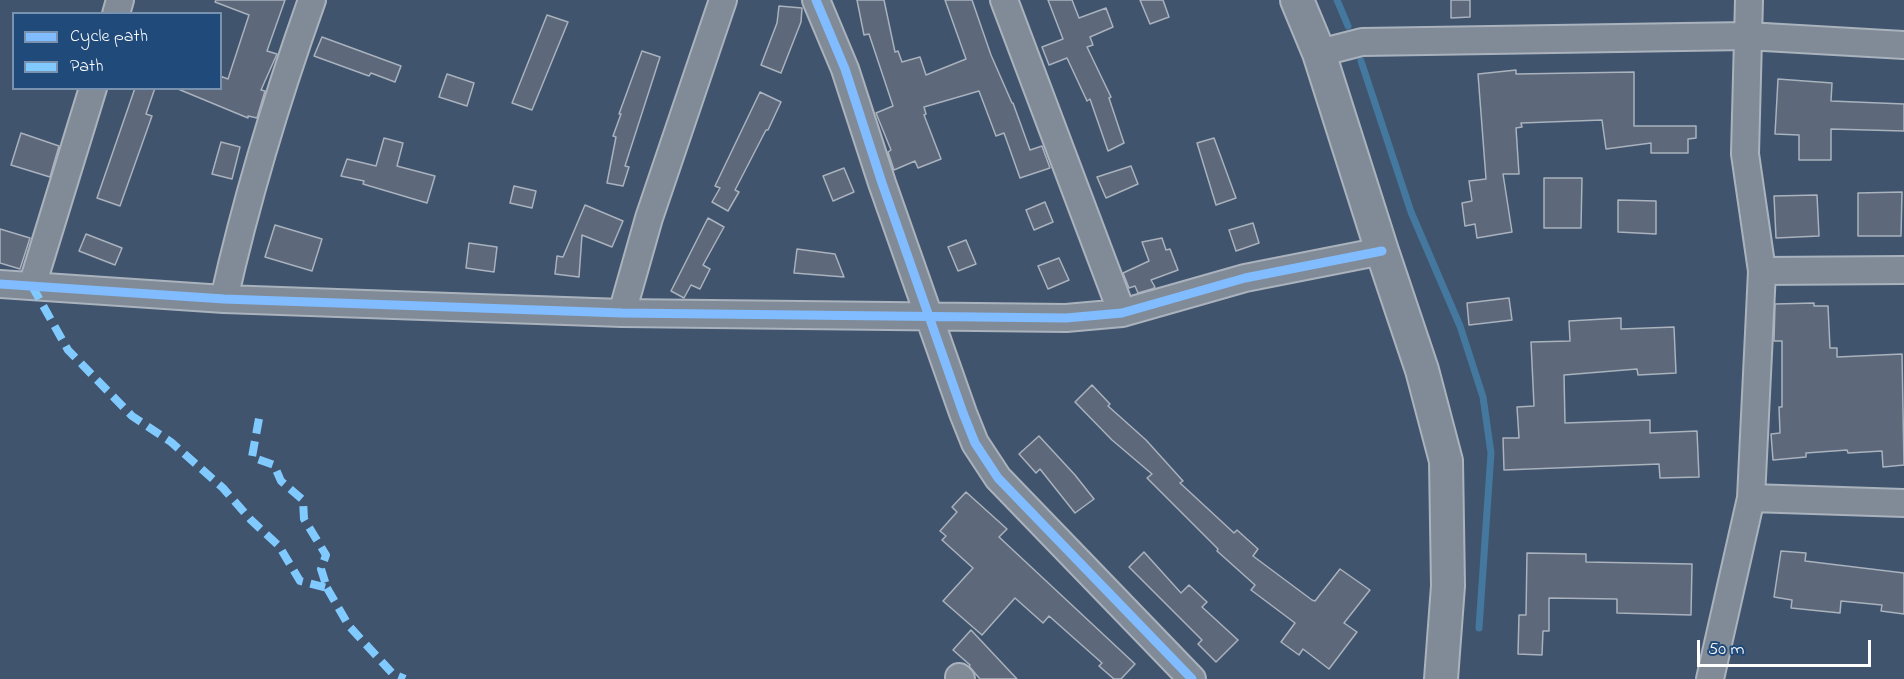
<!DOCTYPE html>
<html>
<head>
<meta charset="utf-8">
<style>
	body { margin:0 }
	#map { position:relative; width:1904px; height:679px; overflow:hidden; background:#40546d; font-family:"Indie Flower",sans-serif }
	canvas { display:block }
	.legend { position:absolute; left:12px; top:12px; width:210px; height:78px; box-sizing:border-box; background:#1f4a7a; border:2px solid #7992af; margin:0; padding:8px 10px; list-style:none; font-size:18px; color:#fff }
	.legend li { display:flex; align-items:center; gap:12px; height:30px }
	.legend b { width:30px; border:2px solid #7992af }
	.scale { position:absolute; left:1697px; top:640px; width:174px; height:27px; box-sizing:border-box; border:3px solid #fff; border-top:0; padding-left:8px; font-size:18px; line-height:21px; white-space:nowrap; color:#fff; -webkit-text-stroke:4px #1f4a7a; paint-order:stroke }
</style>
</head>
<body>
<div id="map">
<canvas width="1904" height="679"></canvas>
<ul class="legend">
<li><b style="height:8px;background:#80bcff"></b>Cycle path</li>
<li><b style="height:8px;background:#80caff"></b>Path</li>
</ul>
<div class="scale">50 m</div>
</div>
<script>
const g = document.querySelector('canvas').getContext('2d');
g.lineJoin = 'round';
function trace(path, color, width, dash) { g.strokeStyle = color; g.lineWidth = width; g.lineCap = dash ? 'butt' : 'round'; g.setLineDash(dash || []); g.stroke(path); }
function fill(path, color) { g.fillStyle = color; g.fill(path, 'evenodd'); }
trace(new Path2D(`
	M 1337,0 L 1348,26
	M 1361,61 L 1411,212 L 1460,326 L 1483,397 L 1491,453 L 1479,628`), '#45789e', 7);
const building = new Path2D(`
	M 216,0 L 285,0 L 267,51 L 277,54 L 261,90 L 265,91 L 257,118 L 248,116 L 248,118 L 178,89 L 220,88 L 220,76 L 228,79 L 249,15 L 215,2 Z
	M 857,0 L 884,0 L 895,52 L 898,51 L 902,62 L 920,57 L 926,75 L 966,59 L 945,0 L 972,0 L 991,55 L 1012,103 L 1013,103 L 1030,150 L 1042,146 L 1050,168 L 1020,178 L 1004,133 L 996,136 L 979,91 L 924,107 L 926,114 L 924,115 L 941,159 L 918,168 L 915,161 L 894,170 L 888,152 L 891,150 L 876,113 L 893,106 L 869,34 L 864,35 Z
	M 1048,0 L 1072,0 L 1079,18 L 1106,8 L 1113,27 L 1090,37 L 1093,45 L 1087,47 L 1111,97 L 1109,98 L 1124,143 L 1108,151 L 1090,99 L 1087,101 L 1067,58 L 1049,65 L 1042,47 L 1063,39 Z
	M 1140,0 L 1163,0 L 1169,17 L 1150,24 Z
	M 1451,0 L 1470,0 L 1470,17 L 1451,18 Z
	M 779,6 L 802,8 L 801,22 L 781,73 L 761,65 L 777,23 Z
	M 547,15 L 568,22 L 532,110 L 512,103 Z
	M 322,37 L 401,66 L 395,82 L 371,73 L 369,76 L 314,56 Z
	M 642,51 L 660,57 L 625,166 L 629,167 L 623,186 L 607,183 L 616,137 L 613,136 L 621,114 L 619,114 Z
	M 1516,70 L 1516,74 L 1634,72 L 1634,126 L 1696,126 L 1696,138 L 1688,139 L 1688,153 L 1651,153 L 1651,143 L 1606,149 L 1602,120 L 1521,123 L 1522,127 L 1516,128 L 1519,174 L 1503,174 L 1512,232 L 1477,238 L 1475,224 L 1465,226 L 1462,203 L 1472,201 L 1469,181 L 1486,179 L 1478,74 Z
	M 447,74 L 474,83 L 467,106 L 439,97 Z
	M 1778,79 L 1832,83 L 1831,101 L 1904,104 L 1904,131 L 1831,129 L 1831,160 L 1799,160 L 1799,135 L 1775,134 Z
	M 135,88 L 155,88 L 146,114 L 152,116 L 120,206 L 97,198 Z
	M 760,92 L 781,102 L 768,130 L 766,130 L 735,190 L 739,192 L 728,211 L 712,202 L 720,188 L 715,186 Z
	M 21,133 L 59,146 L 50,177 L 11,165 Z
	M 384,138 L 403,143 L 397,166 L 435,176 L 427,203 L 363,184 L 364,181 L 341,176 L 347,159 L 376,166 Z
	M 1214,138 L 1236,198 L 1216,205 L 1197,143 Z
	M 221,142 L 240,147 L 232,179 L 212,174 Z
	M 1131,166 L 1138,184 L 1106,198 L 1097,177 Z
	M 844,168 L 854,192 L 833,201 L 823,176 Z
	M 1544,178 L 1582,178 L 1581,228 L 1544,228 Z
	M 514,186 L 536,191 L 532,208 L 510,203 Z
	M 1902,192 L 1901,236 L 1858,236 L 1858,193 Z
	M 1817,195 L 1819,236 L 1776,238 L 1774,196 Z
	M 1618,200 L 1656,201 L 1656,234 L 1618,232 Z
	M 1045,202 L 1053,222 L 1034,230 L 1026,210 Z
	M 585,205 L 623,221 L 612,247 L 582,235 L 579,277 L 555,274 L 557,256 L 563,257 Z
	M 708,218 L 724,227 L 703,265 L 710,269 L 700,289 L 691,285 L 684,298 L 671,291 Z
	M 1253,223 L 1259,243 L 1236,251 L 1229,230 Z
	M 275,225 L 322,239 L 312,271 L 265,257 Z
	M 0,229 L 30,238 L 20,269 L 0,263 Z
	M 86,234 L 122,248 L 115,265 L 79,251 Z
	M 1162,238 L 1166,250 L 1170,249 L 1178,270 L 1151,280 L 1155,287 L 1152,289 L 1138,293 L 1135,286 L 1129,288 L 1123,273 L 1149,261 L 1142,242 Z
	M 966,240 L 976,264 L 958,271 L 948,247 Z
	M 469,243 L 497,247 L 494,272 L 466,268 Z
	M 797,249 L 835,254 L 844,277 L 794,273 Z
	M 1059,258 L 1069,280 L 1048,289 L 1038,266 Z
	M 1509,298 L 1512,320 L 1469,325 L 1467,303 Z
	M 1814,303 L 1814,306 L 1828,306 L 1830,348 L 1837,348 L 1837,357 L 1902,354 L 1904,465 L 1883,467 L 1882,451 L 1848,453 L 1847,450 L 1806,453 L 1806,457 L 1773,460 L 1771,434 L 1780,433 L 1779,407 L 1782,407 L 1782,341 L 1774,341 L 1775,304 Z
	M 1621,318 L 1621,329 L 1674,327 L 1676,373 L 1638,375 L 1637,369 L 1564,375 L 1565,423 L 1650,420 L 1650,433 L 1697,431 L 1699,477 L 1660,478 L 1659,464 L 1504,470 L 1503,438 L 1519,438 L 1517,407 L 1534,406 L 1531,342 L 1570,341 L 1569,321 Z
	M 1092,385 L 1110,404 L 1108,406 L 1146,440 L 1183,481 L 1180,483 L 1234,533 L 1237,530 L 1258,549 L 1253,556 L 1312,600 L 1315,601 L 1340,569 L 1370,590 L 1344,623 L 1357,632 L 1329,669 L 1303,649 L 1299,655 L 1281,642 L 1295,623 L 1251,590 L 1255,585 L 1217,551 L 1218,549 L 1147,478 L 1152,474 L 1112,440 L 1075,402 Z
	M 1039,436 L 1075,475 L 1094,499 L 1075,513 L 1040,469 L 1036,473 L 1019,454 Z
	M 966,492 L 1007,529 L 999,537 L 1135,664 L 1121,679 L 1114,679 L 1099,666 L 1102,663 L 1049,616 L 1043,623 L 1015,598 L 982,635 L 943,601 L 973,568 L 942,540 L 946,536 L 940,531 L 957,512 L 952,507 Z
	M 1781,551 L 1806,553 L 1805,561 L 1904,573 L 1904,614 L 1881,611 L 1882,605 L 1841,601 L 1840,613 L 1791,608 L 1792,600 L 1774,597 Z
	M 1144,552 L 1181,593 L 1189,585 L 1207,602 L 1202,607 L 1238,640 L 1216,662 L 1198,644 L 1202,640 L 1129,567 Z
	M 1527,553 L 1586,554 L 1586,562 L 1692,564 L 1691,615 L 1617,613 L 1617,599 L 1549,598 L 1549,631 L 1543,631 L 1542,655 L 1518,654 L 1519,615 L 1526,615 Z
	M 971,630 L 1017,679 L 980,679 L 974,672 L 969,666 L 970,665 L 953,650 Z`);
fill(building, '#5d687b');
trace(building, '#a9b2bd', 1.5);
const minor = new Path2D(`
	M 816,0 L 845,69 L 882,183 L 963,413 L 975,443 L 998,478 L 1192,679
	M 1004,0 L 1122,313
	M 116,14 L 120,0
	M 1319,53 L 1362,42 L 1747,36 L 1904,45
	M 1762,271 L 1904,270
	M 0,284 L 224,299 L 622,313 L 1066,318 L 1122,313 L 1245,278 L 1382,251
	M 32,286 L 93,88
	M 224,299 C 247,197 277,98 312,0
	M 622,313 L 649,218 L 723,0
	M 1751,498 L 1904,503
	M 959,677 L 961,679
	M 1710,679 L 1751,498 L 1762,271 L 1745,154 L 1749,0`);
const tertiary = new Path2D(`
	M 1297,0 L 1319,53 L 1382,251 L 1422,370 L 1446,461 L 1448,586 L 1441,679`);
trace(minor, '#a9b2bd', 30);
trace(tertiary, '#a9b2bd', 36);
trace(minor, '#818b97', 26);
trace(tertiary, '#818b97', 32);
trace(new Path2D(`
	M 32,286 L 68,350 L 132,416 L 171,442 L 223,488 L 251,520 L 279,546 L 300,581 L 327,588 L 321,569 L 326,555 L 304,519 L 303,500 L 281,481 L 274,465 L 252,457 L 260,413
	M 327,588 L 349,626 L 393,674 L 405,679`), '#80caff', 8, [15, 8]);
trace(new Path2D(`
	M 816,0 L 845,69 L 882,183 L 963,413 L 975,443 L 998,478 L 1192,679
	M 0,284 L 224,299 L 622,313 L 1066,318 L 1122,313 L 1245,278 L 1382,251`), '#80bcff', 9);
</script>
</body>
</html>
